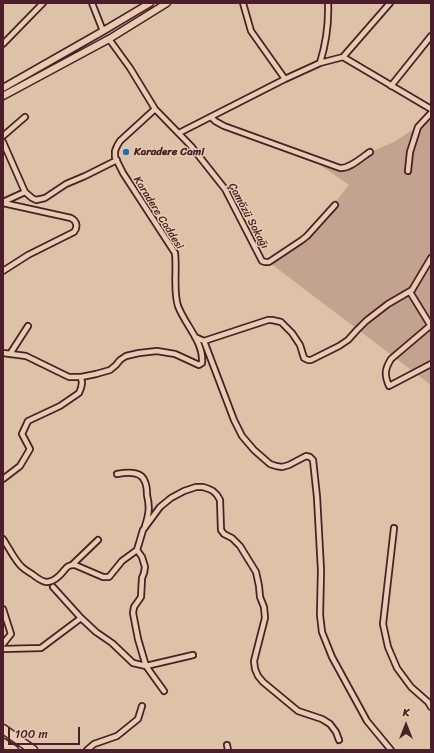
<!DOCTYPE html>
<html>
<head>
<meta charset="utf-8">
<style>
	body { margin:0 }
	#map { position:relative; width:434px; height:753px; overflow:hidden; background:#dec2a7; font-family:Sriracha,sans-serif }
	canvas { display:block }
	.frame { position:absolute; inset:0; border:4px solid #4a1f2b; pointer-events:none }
	.north { position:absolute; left:386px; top:705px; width:40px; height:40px; -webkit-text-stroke:3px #e8ccaf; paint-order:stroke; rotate:0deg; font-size:11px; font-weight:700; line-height:16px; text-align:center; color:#4a1f2b }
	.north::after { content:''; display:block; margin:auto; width:14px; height:18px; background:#4a1f2b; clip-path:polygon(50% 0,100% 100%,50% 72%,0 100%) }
	.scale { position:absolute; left:8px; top:727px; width:72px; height:18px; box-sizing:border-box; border:2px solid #4a1f2b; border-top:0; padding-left:5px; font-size:12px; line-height:14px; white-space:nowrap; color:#4a1f2b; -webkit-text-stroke:3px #e8ccaf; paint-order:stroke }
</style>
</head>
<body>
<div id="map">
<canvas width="434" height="753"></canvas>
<div class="frame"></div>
<div class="north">K</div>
<div class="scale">100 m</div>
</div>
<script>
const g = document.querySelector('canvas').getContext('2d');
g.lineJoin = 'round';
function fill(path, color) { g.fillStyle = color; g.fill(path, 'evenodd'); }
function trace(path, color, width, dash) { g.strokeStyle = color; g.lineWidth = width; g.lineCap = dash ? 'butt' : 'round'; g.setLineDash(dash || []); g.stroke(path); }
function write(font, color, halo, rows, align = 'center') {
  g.font = font + ' Sriracha,sans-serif'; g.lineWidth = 3; g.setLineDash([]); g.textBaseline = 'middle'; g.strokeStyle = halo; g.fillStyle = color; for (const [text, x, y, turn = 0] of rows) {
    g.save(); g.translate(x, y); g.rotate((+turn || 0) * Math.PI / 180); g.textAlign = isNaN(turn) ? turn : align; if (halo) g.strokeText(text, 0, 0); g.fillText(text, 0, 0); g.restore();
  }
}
fill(new Path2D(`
	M 431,118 L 431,385 L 270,263 L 304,241 L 349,185 L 313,160 L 348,168 C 360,167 367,155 377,149 C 383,146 391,144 397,140 C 408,133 420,125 431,118 Z`), '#c3a390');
const street = new Path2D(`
	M 92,3 L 103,31
	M 243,3 L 251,31 L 285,79
	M 109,39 L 130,68 L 155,109 L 191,146 L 225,189 L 262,261 L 265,262 L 269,262 L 302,240 L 307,236 L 335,205
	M 3,44 L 43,3
	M 343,57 L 431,109
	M 320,63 C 326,43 329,24 328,3
	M 391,86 L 431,36
	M 211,117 L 215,121 L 224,126 L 340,168 C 350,169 362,157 370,152
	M 179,133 L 285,79 L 320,63 L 343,57 L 390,3
	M 3,136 L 25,117
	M 3,142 L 25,192 L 3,202
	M 408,171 L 410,152 L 418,127 L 431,113
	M 25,192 L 32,198 L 36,200 L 45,198 L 66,184 L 85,176 L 117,160
	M 3,203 L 71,218 C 77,221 78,227 74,232 L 28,255 L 3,271
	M 410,292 L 429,323 L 431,325
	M 431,325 L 391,359 C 385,369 384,374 389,386 L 431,364
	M 195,337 L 204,341 L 268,320 L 272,320 L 281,322 L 292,333 L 300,345 L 304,358 L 308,360 L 311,360 L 339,346 L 348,340 L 357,330 L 366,321 L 388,304 L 412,290 L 431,258
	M 204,341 L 234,420 L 242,436 L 254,450 L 270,464 L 276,466 L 282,467 L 289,465 L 306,456 L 310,457 L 313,460 L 317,497 L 321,570 L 320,615 L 322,632 L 332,657 L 367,721 L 391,750
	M 3,353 L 26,356 L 69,377 L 81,377 L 96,374 L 110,370 L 116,365 L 120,360 L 126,356 L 139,353 L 157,351 L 175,354 L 199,365 L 202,363 C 204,342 185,325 178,306 C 173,291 177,270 175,253 L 123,173 L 115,157 L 115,151 L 117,146 L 120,141 L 155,109
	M 10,354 L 28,326
	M 117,474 C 127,472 142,471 145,482 C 147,486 147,491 147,495 C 150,507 149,514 145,526
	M 3,479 L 20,466 L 30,449 L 22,434 L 28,421 L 60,406 L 79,393 L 81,388 L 82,383 L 81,377
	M 394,528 L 383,624 L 388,647 L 397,668 L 411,687 L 428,702 L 431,707
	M 3,539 C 8,546 15,561 22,567 C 25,570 29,572 32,574 C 42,582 48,586 59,576 C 65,571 66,564 75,565 L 103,577 L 109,577 L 122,561 L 137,550 L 143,530 L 160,507 L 171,498 L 184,491 L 196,487 L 203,487 L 209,489 L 213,491 L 217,495 L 220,500 L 221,530 L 224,534 L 232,538 L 240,546 L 256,572 L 259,586 L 260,597 L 264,607 L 265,618 L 254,661 L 255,669 L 258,676 L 263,682 L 298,711 L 322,719 L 330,724 L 336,732 L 339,740
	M 137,550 L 142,557 L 145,567 L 144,573 L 142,578 L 141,597 L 134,607 L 133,613 L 138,639 L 146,666 L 164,691
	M 72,565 L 98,540
	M 53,587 L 81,618 L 96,632 L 112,643 L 133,663 L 146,666 L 193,655
	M 3,609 L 11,634 L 3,644
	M 3,649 L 41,648 L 81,618
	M 227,745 L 228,750
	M 87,750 L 94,744 L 117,736 L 138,719 L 142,706`);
const secondary = new Path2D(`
	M 3,88 L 103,31 L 150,3
	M 3,96 L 109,39 L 167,3`);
const highway = new Path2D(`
	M 3,729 L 33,750
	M 3,743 L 14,750`);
trace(street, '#4a1f2b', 8);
trace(secondary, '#4a1f2b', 9);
trace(highway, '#4a1f2b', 11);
trace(street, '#e8ccaf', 4.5);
trace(secondary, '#e8ccaf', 6);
trace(highway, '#e8ccaf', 8);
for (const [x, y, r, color] of [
	[126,152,4,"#1f6fb2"]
]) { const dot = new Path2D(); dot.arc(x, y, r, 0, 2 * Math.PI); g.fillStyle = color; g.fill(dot); trace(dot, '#e8ccaf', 1.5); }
write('bold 11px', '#4a1f2b', '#e8ccaf', [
	["Karadere Cami",134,152]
], 'left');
write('11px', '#4a1f2b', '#e8ccaf', [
	["Karadere Caddesi",158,213,58],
	["Çamözü Sokağı",248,216,62]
]);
</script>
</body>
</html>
